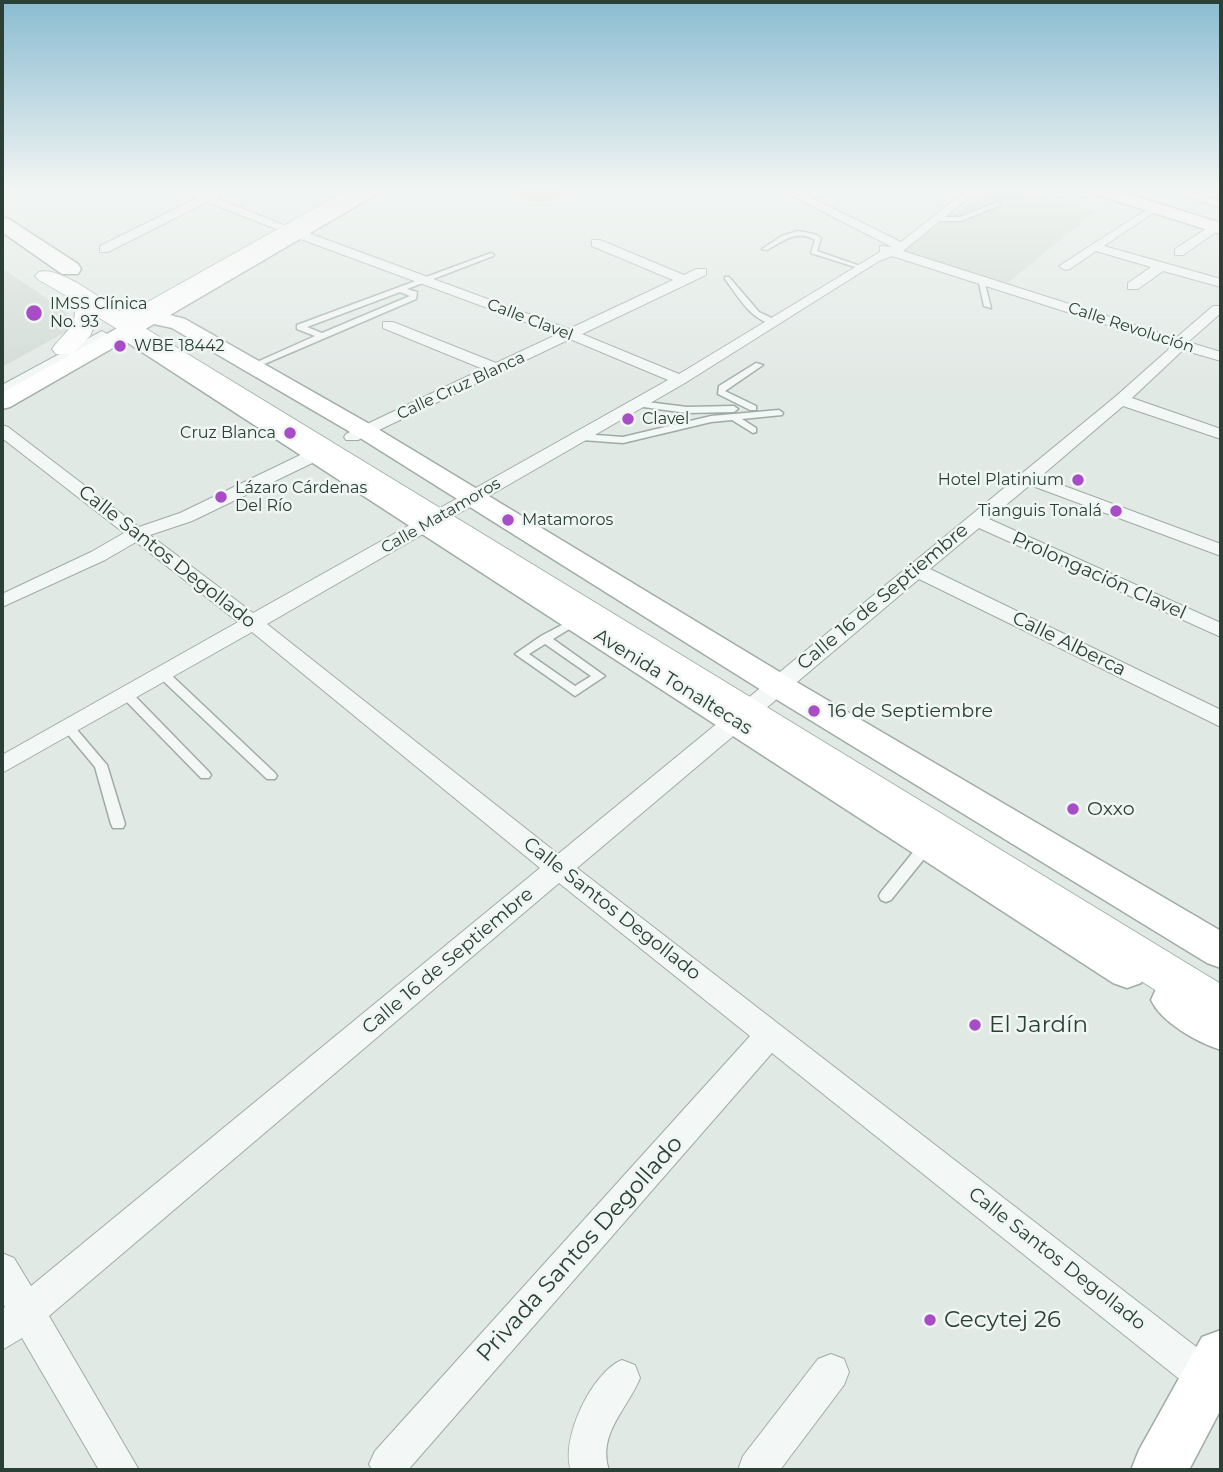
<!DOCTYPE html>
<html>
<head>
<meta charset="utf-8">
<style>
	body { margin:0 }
	#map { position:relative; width:1223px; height:1472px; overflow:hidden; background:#e1e9e5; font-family:Montserrat,sans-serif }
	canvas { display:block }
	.frame { position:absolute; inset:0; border:4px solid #2a3f35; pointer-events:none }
</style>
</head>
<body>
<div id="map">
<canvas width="1223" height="1472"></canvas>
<div class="frame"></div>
</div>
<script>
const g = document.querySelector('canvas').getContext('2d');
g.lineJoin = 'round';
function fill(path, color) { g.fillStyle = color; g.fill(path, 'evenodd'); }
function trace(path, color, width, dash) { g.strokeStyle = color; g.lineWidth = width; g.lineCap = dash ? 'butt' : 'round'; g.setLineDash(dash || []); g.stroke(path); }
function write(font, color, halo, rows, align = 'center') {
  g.font = font + ' Montserrat,sans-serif'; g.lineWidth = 5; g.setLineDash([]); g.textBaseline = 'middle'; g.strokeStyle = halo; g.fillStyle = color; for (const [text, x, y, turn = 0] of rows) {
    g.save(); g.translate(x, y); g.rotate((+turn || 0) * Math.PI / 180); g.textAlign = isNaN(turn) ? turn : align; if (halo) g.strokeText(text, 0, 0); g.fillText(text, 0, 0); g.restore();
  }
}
fill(new Path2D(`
	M 987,188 L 1010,188 L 1095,212 L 1005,285 L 903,252 Z
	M 2,268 L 58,306 L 74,320 L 75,327 L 2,367 Z`), '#cfdad4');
fill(new Path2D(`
	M 516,188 L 563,188 L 565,191 C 557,206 525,204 513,195 Z`), '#d2ccc2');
const lane = new Path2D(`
	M 998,202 L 1000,205 L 961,221 L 936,221 L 933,219 L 936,217 L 960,217 Z
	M 798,231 L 814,234 L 821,238 L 817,251 L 863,267 L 858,268 L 811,253 L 815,240 C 798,229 783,241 767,250 L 762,249 L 782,236 Z
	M 491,253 L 494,255 L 493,256 L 407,289 L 417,292 L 416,299 L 255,368 L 248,366 L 315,336 L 297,329 L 297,325 ZM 400,292 L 410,296 L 322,333 L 307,327 Z
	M 725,277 L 729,277 L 759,312 L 776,320 L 776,324 C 752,323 738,296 725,279 Z
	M 978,279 L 984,280 L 991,308 L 984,306 Z
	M 756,363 L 763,365 L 725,391 L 756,406 L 756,410 L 750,410 L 718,394 L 719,386 Z
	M 639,401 L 687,407 L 734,406 L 738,409 L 734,412 L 687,413 L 636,406 L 636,402 Z
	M 779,410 L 783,413 L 782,415 L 742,419 L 756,428 L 756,432 L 753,433 L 732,420 L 711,422 L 623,443 L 582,440 L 578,437 L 582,434 L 623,437 L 711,416 Z
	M 577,617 L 582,620 L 581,622 L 553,639 L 605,676 L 575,696 L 515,654 L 541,636 ZM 545,644 L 591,676 L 575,686 L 529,654 Z
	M 164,671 L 168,672 L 275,773 L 277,776 L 275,779 L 267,779 L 160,678 L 158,675 Z
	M 127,691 L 131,692 L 209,772 L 211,775 L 209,778 L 201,778 L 123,698 L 121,695 L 123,692 Z
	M 69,724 L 73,725 L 107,765 L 125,824 L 123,828 L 113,828 L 111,824 L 95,767 L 65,731 L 63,728 Z
	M 927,840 L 932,841 L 934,845 L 932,849 L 891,900 L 886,902 L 881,900 L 879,896 L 881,892 L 922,841 Z`);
const street = new Path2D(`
	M 175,188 L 191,188 L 206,194 L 216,188 L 231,188 L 216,198 L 286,226 L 276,229 L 207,202 L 108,252 L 100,252 L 100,246 L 197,198 Z
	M 777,188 L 792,188 L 901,242 L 969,188 L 981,188 L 903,251 L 1176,338 L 1213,306 L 1221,306 L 1221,313 L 1188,342 L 1221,352 L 1221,361 L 1183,350 L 1132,398 L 1221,429 L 1221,439 L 1123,406 L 1040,477 L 1221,544 L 1221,556 L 1030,485 L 989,519 L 1221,623 L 1221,637 L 979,528 L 930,569 L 1221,710 L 1221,727 L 919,579 L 577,868 L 1221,1366 L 1221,1407 L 1208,1402 L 772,1053 L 408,1470 L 372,1470 L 369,1464 L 375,1451 L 750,1036 L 559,883 L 49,1316 L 139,1470 L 99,1470 L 22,1338 L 2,1350 L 2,1309 L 5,1307 L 2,1302 L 2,1253 L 14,1258 L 31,1286 L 540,868 L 252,632 L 2,773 L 2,755 L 238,622 L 136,542 L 105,560 L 2,607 L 2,594 L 91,552 L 124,533 L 2,438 L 2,425 L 8,427 L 139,527 L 180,513 L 321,445 L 333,445 L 335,449 L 333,453 L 192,521 L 150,535 L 253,613 L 668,380 L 570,339 L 358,440 L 346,440 L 344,437 L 346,434 L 483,369 L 383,328 L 383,322 L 393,322 L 496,363 L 558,334 L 295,237 L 295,231 L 303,231 L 569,329 L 673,280 L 592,246 L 592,240 L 600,240 L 684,275 L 696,269 L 706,269 L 706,275 L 582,334 L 679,374 L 880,252 L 880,246 L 892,247 ZM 892,256 L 1170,345 L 1168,350 L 1115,397 L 558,854 L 267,624 L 685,383 L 879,261 Z
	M 1049,188 L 1064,188 L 1051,195 L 1045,192 Z
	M 1159,188 L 1177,188 L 1221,201 L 1221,208 Z
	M 1152,206 L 1158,209 L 1156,211 L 1104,246 L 1221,279 L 1221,287 L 1163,271 L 1138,289 L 1128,289 L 1128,283 L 1151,267 L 1096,251 L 1070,269 L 1065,270 L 1059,266 Z
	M 1215,223 L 1219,224 L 1219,230 L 1183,255 L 1175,255 L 1175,249 Z
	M 102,331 L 109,335 L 107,338 L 2,396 L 2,385 Z
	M 831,1354 L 844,1359 L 849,1372 L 844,1385 L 780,1470 L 738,1470 L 743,1456 L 818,1359 Z
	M 622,1360 L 635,1365 L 640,1378 C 627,1410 597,1434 609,1470 L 571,1470 C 560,1439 592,1372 622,1360 Z`);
const secondary = new Path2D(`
	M 366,188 L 387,188 L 170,315 L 185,319 L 373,426 L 788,677 L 1221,931 L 1221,968 L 1207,963 L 766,693 L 357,436 L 172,328 L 154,324 L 142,331 L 146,338 L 1141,959 L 1147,971 L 1141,983 L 1127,988 L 1113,983 L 125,341 L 10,407 L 2,409 L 2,393 Z
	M 1082,188 L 1108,188 L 1221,223 L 1221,234 L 1084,191 Z
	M 1172,982 L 1187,987 L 1221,1008 L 1221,1050 C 1197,1042 1162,1023 1151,1000 L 1157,987 Z
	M 1221,1330 L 1221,1409 L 1189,1470 L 1131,1470 L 1139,1450 L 1202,1337 Z`);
const primary = new Path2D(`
	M 351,188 L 374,188 L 152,318 L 135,322 L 1221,984 L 1221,1028 L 1205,1022 L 428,523 L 98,317 L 90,336 L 72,354 L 56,354 L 52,349 C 65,331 82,324 72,299 L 39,280 L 35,276 L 39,272 C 60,266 101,299 119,311 L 137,308 Z`);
const highway = new Path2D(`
	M 2,217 L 9,219 L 78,264 L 81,269 L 78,274 L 62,274 L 2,232 Z`);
trace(lane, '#9faca6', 3);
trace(street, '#9faca6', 2);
trace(secondary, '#9faca6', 3);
trace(primary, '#a1b4aa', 2);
trace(highway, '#899e94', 3);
fill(lane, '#f3f7f5');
fill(street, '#f3f7f5');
fill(secondary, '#fff');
fill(primary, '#fff');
fill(highway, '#fff');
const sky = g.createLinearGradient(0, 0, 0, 394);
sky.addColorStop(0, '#8abcd1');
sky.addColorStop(0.48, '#f2f5f3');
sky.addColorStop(1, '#f2f5f300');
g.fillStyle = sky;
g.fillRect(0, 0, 1223, 394);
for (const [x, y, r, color] of [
	[34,313,9,"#a84dc7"],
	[120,346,7,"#a84dc7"],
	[628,419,7,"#a84dc7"],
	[290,433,7,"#a84dc7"],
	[1078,480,7,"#a84dc7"],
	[221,497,7,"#a84dc7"],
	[1116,511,7,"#a84dc7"],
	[508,520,7,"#a84dc7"],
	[814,711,7,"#a84dc7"],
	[1073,809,7,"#a84dc7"],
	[975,1025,7,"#a84dc7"],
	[930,1320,7,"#a84dc7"]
]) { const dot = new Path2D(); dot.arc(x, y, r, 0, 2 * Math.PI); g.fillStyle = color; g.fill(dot); trace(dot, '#f0f6f3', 2.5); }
write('16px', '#2a3f35', '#f0f6f3', [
	["IMSS Clínica",50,304],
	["No. 93",50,322],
	["WBE 18442",134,346],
	["Clavel",642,419],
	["Cruz Blanca",276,433,"right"],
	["Hotel Platinium",1064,480,"right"],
	["Lázaro Cárdenas",235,488],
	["Del Río",235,506],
	["Tianguis Tonalá",1102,511,"right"],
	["Matamoros",522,520]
], 'left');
write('16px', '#2a3f35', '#f0f6f3', [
	["Calle Clavel",530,320,21],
	["Calle Revolución",1131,328,18],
	["Calle Cruz Blanca",461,386,-25],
	["Calle Matamoros",441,516,-30]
]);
write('19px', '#2a3f35', '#f0f6f3', [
	["Calle Santos Degollado",167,557,38],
	["Prolongación Clavel",1099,576,24],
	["Calle 16 de Septiembre",883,597,-40],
	["Calle Alberca",1069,644,26],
	["Avenida Tonaltecas",673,682,32],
	["Calle Santos Degollado",612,909,38],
	["Calle 16 de Septiembre",448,961,-40],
	["Calle Santos Degollado",1057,1259,38]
]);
write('19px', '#2a3f35', '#f0f6f3', [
	["16 de Septiembre",828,711],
	["Oxxo",1087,809]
], 'left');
write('23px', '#2a3f35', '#f0f6f3', [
	["El Jardín",989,1025],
	["Cecytej 26",944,1320]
], 'left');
write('23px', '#2a3f35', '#f0f6f3', [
	["Privada Santos Degollado",580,1249,-48]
]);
</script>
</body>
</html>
